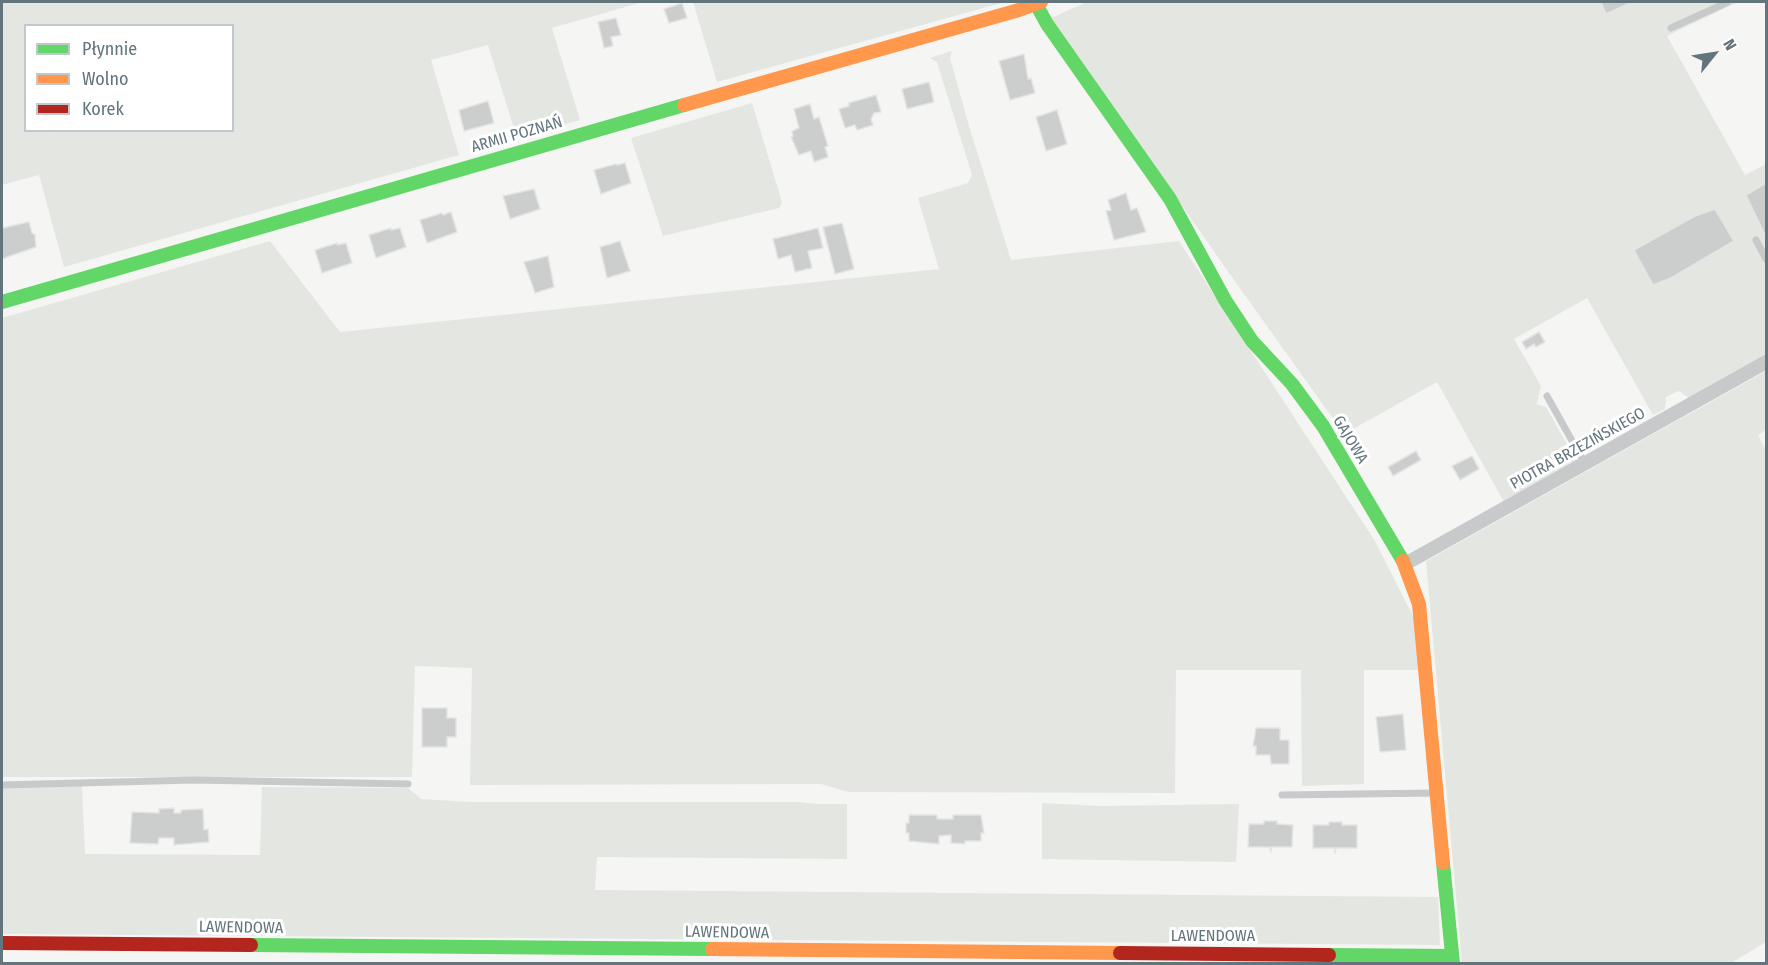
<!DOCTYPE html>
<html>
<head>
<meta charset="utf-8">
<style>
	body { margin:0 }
	#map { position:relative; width:1768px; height:965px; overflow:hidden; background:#f5f5f4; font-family:"Fira Sans Condensed",sans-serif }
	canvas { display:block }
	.frame { position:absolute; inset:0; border:3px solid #62757d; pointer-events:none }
	.legend { position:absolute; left:24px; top:24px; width:210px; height:108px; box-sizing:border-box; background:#fff; border:2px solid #c0c8cb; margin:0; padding:8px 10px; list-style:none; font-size:18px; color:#62757d }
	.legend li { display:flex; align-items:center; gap:12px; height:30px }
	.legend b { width:30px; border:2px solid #c0c8cb }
	.north { position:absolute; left:1684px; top:24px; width:60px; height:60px; -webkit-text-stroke:4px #fff; paint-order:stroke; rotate:60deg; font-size:16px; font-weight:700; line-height:24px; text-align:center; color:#62757d }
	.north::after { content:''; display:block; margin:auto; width:21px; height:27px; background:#62757d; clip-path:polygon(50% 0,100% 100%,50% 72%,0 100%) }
</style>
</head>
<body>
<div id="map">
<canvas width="1768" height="965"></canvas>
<div class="frame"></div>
<ul class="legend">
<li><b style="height:8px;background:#63d668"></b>Płynnie</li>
<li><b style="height:8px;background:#ff974d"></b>Wolno</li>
<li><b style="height:8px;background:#b3261e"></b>Korek</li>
</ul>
<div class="north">N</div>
</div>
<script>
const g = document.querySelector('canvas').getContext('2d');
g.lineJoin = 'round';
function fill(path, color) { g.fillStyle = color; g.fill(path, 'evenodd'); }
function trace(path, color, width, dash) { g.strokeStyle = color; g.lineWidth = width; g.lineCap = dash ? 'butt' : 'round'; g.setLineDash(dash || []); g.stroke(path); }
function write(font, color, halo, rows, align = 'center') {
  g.font = font + ' "Fira Sans Condensed",sans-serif'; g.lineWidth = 6; g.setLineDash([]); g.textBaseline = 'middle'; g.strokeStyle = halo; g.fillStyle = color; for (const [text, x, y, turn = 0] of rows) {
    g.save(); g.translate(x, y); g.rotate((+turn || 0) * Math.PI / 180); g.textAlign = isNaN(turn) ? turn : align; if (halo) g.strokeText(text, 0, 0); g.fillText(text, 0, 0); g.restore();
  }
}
fill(new Path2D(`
	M 2,2 L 643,2 L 552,28 L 580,120 L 517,138 L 488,45 L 431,60 L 459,155 L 64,267 L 39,175 L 2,185 ZM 26,26 L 232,26 L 232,130 L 26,130 Z
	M 693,2 L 1005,2 L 717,82 Z
	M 1087,2 L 1738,2 L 1667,36 L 1745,175 L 1766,164 L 1766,355 L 1690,399 L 1679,391 L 1666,397 L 1665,409 L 1653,415 L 1587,298 L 1514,339 L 1541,386 L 1537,404 L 1546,407 L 1577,462 L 1504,502 L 1437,382 L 1344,434 L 1229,273 L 1051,18 Z
	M 952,51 L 950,58 L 969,126 L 1011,260 L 1179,241 L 1375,541 L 1415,620 L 1419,670 L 1364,670 L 1364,784 L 1302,786 L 1301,670 L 1176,670 L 1175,793 L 848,792 L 821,784 L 470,785 L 472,668 L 415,666 L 412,777 L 2,777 L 2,318 L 270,241 L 340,332 L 939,269 L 918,198 L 968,183 L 972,175 L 937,62 L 930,58 Z
	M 752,103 L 782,202 L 779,208 L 663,236 L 631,138 Z
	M 1766,371 L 1766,430 L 1758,435 L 1766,451 L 1766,942 L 1731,963 L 1462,963 L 1426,561 Z
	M 82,786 L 85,854 L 260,855 L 262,787 L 408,788 L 421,799 L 471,802 L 795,802 L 818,804 L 847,804 L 847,859 L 597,857 L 595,890 L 1438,897 L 1440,945 L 2,934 L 2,787 Z
	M 1042,803 L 1099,806 L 1239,804 L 1236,862 L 1042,859 Z`), '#e4e7e1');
const building = new Path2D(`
	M 1601,2 L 1629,2 L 1630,3 L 1606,14 Z
	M 682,3 L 687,18 L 669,23 L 664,9 Z
	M 616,18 L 621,35 L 611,37 L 613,46 L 604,48 L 598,22 Z
	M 1024,54 L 1028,79 L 1031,78 L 1035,93 L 1010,100 L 999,61 Z
	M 929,82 L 934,102 L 907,109 L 902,89 Z
	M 876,95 L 881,112 L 874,113 L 871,119 L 873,125 L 857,130 L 855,125 L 845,128 L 839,109 L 849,106 L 849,103 Z
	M 488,101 L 494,123 L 464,131 L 459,110 Z
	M 810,104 L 814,119 L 819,117 L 828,146 L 825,147 L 828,157 L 814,162 L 811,151 L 799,155 L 791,137 L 793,136 L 792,131 L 799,128 L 794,109 Z
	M 1057,110 L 1067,144 L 1046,151 L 1036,117 Z
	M 625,163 L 631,183 L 601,194 L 594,170 L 616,164 L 617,165 Z
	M 1766,183 L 1766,237 L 1746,195 Z
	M 534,189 L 540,209 L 510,219 L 503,196 Z
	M 1126,193 L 1131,210 L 1137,208 L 1146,232 L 1114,240 L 1106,211 L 1111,210 L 1108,200 Z
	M 1715,209 L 1734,241 L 1671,278 L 1653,285 L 1634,250 L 1695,216 Z
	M 451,212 L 457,232 L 427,243 L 420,220 L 442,213 L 443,215 Z
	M 29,222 L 32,233 L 35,235 L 36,247 L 2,259 L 2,228 Z
	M 842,223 L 854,269 L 835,274 L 823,227 Z
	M 391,228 L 391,230 L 400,228 L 406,247 L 376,258 L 369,235 Z
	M 818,228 L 823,248 L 808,251 L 812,268 L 795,272 L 791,255 L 778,259 L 773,239 Z
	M 620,241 L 630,271 L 607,278 L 600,247 Z
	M 337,243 L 337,245 L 346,243 L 352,263 L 322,273 L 315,250 Z
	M 548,256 L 554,287 L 535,293 L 524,262 Z
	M 1539,332 L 1545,342 L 1536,347 L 1534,344 L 1526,349 L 1522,342 Z
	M 1416,451 L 1421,460 L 1393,476 L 1388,467 Z
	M 1472,456 L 1479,469 L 1460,480 L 1452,466 Z
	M 422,708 L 447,708 L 447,718 L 456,718 L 456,737 L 447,737 L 447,747 L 422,747 Z
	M 1403,714 L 1406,750 L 1380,752 L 1376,717 Z
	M 1256,728 L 1280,728 L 1280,740 L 1289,740 L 1289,764 L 1271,764 L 1270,755 L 1256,755 L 1256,746 L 1253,746 Z
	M 174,808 L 174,813 L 181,813 L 181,810 L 203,809 L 204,830 L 208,829 L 209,842 L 174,845 L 174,838 L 159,838 L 158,844 L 130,843 L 132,812 L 159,813 L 159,809 Z
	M 909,815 L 937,815 L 937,819 L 953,819 L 953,815 L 981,815 L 984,833 L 981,833 L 981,841 L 965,841 L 965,844 L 951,843 L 951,835 L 939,836 L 939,844 L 909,841 L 909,833 L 906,833 L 906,823 L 909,823 Z
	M 1264,821 L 1277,821 L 1277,824 L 1293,825 L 1292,847 L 1271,847 L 1271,852 L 1270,847 L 1248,847 L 1249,824 L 1264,824 Z
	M 1329,822 L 1342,822 L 1342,825 L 1357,825 L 1357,848 L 1336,848 L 1335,853 L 1335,848 L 1313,848 L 1313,825 L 1329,825 Z`);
fill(building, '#cccece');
trace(building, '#e4e4e4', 1.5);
trace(new Path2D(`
	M 1671,28 L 1728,2
	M 1756,240 L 1766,259
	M 1547,396 L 1585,464
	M 2,785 L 194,780 L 408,784
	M 1282,795 L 1436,793`), '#c7c9ca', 7);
trace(new Path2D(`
	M 1405,564 L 1766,362`), '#c7c9ca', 14);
trace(new Path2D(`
	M 1036,4 L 1047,24 L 1170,199 L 1225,300 L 1252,341 L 1292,384 L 1323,426 L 1403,561
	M 2,302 L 684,105
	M 1443,863 L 1453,964
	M 251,945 L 712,949
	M 1329,955 L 1452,956`), '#63d668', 14);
trace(new Path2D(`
	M 684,105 L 1019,10 L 1041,2
	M 1403,561 L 1419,604 L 1443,863
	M 712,949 L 1120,953`), '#ff974d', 14);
trace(new Path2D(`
	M 2,943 L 251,945
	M 1120,953 L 1329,955`), '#b3261e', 14);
write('16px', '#62757d', '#fff', [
	["ARMII POZNAŃ",517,135,-16],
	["GAJOWA",1350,440,59],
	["PIOTRA BRZEZIŃSKIEGO",1578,449,-29],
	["LAWENDOWA",241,928,1],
	["LAWENDOWA",727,933,1],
	["LAWENDOWA",1213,937]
]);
</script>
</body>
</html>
